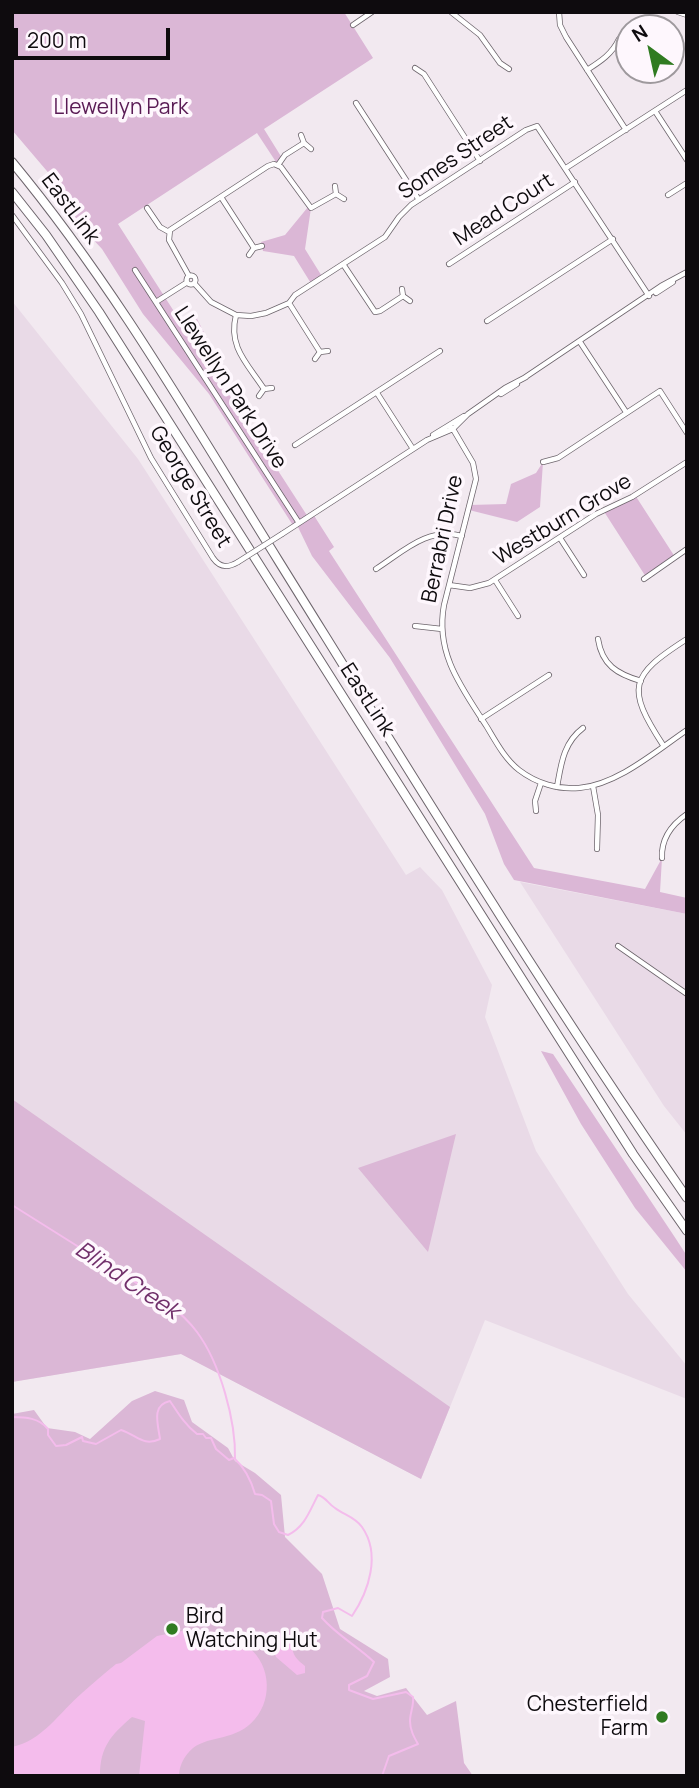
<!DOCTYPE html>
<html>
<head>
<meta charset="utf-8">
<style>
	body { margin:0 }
	#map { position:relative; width:699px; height:1788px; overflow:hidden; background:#f2e9f0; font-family:Manrope,sans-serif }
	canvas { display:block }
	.frame { position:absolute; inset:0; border:14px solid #0e0b0e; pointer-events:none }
	.north { position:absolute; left:615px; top:14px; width:70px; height:70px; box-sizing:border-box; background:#fef7fd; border:2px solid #9e999d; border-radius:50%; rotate:327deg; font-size:19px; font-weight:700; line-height:28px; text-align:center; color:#0e0b0e }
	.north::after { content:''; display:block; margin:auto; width:24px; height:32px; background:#307b21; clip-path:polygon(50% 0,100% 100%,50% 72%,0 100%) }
	.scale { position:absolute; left:14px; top:28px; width:156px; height:32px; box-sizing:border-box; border:4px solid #0e0b0e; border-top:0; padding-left:9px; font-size:21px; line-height:24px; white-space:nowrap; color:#0e0b0e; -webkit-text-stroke:5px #fef7fd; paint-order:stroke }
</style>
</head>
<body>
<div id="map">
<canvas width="699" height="1788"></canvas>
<div class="frame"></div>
<div class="north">N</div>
<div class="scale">200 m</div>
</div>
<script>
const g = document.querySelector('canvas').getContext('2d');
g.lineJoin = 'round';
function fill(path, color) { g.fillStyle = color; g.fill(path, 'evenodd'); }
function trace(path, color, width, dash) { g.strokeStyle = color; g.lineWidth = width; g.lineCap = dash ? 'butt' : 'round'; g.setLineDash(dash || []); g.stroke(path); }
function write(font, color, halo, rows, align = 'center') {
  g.font = font + ' Manrope,sans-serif'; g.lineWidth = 7; g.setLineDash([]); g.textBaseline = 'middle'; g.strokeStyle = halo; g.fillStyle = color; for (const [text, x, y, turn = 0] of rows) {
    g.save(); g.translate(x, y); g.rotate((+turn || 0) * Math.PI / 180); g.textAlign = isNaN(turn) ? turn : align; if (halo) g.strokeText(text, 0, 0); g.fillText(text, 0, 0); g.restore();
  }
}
fill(new Path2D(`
	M 12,301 L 138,459 L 406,875 L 420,867 L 442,890 L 492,985 L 485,1017 L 536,1151 L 628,1294 L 687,1366 L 687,1399 L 485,1320 L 421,1479 L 181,1354 L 12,1382 Z
	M 520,882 L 687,914 L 687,1135 L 664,1106 Z`), '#e9dae7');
fill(new Path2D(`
	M 12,12 L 344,12 L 373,58 L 264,129 L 282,158 L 278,165 L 257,133 L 118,224 L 184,327 L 197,319 L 211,346 L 202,353 L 308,517 L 313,514 L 334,547 L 329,551 L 534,868 L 645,889 L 662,858 L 660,892 L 687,898 L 687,914 L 514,880 L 504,864 L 485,814 L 390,658 L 312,556 L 297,525 L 294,527 L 209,394 L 143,314 L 102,249 L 60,204 L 69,197 L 12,130 Z
	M 308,207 L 311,208 L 305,249 L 323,278 L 312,285 L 294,256 L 263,251 L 261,242 L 285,235 Z
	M 543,462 L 540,507 L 517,522 L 469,510 L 470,505 L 506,504 L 511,484 L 536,473 Z
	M 635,495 L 675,557 L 646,577 L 603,510 Z
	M 541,1051 L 553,1054 L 676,1239 L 687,1256 L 687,1272 L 635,1208 L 581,1124 Z
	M 12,1099 L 450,1407 L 421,1479 L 181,1354 L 12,1382 Z
	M 456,1134 L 428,1252 L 358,1168 Z
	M 155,1391 L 184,1400 L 192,1422 L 228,1448 L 235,1461 L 255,1473 L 281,1495 L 285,1537 L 322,1574 L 340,1629 L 388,1659 L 390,1677 L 364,1691 L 377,1696 L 406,1688 L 427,1715 L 456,1701 L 464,1763 L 473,1776 L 12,1776 L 12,1414 L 34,1410 L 47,1428 L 75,1432 L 90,1439 L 132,1401 Z`), '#dbb7d6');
fill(new Path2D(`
	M 182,1631 C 201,1633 227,1634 244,1644 C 270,1660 274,1697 255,1719 C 237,1741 210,1735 193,1748 C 185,1755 179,1765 179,1776 L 139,1776 L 145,1721 L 132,1717 C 111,1735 100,1747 100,1776 L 12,1776 L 12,1747 C 42,1741 60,1712 82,1693 C 93,1683 104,1674 116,1664 L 121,1663 L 157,1636 Z
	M 274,1633 L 283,1633 L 290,1636 C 294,1652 290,1654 305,1666 L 305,1673 L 297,1675 L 276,1657 L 270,1642 Z`), '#f4bcec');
trace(new Path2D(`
	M 12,1205 C 47,1227 82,1249 117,1271 C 145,1289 177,1305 197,1332 C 220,1363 236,1421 235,1459
	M 12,1417 C 26,1417 39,1418 48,1429 L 48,1435 L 56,1446 L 66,1445 L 82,1437 L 83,1441 L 96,1444 L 121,1430 C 137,1435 143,1447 160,1439 C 158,1424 151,1405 170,1401 C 178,1413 185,1425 197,1434 L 203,1434 L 206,1438 L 211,1438 L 216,1449 L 229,1460 L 234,1458 C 245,1468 251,1480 255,1494 L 262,1495 L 271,1501 L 274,1524 L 279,1532 L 288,1535 C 305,1527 310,1510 318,1495 C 326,1497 328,1504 335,1508 C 344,1515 355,1517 362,1527 C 381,1554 369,1591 352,1616 L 338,1608 L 323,1612 L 322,1618 C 337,1635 357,1646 374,1662 L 367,1676 L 349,1685 L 349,1690 L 373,1699 L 406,1692 L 413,1697 C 414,1706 410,1713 410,1721 C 410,1730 414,1737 418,1744 L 389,1756 L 382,1776`), '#f4bcec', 2);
const minor = new Path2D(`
	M 451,12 L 480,35 L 500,63 L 509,69
	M 559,12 L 560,25 L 566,37 L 626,130
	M 678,12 L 687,15
	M 353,25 L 372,12
	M 415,68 L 424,74 L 480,161
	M 587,70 C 601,61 612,54 619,39
	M 356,103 L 419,200
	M 655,111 L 687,160
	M 301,135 L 304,143 L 311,149
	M 278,165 L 285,155 L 304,143
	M 566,168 L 687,90
	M 335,186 L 336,194 L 344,199
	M 668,195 L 687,183
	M 221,197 L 254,248
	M 147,208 L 160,227 L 169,232
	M 12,215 L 62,283 L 81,314 L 151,458 L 213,558 C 220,568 228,568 238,562
	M 249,255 L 254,248 L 262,246
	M 343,264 L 375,312 L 380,311 L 403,296
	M 449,264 L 575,182
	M 135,270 L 299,523
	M186.5 280a4.5 4.5 0 1 1 9 0a4.5 4.5 0 1 1-9 0Z
	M 189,276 L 169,240 L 170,230 L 268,166 L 274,164 L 281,167 L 311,208 L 336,194
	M 194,283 L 211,302 L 236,315 L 251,316 L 266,313 L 289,303 L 295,295 L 385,237 L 399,217 L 411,205 L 526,130 L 537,126 L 649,296
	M 402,289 L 403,296 L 410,301
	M 656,293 L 673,282
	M 156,302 L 186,283
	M 289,303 L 320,352
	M 236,315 C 228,347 247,363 264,389
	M 487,321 L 613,239
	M 580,342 L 626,412
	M 315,359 L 320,352 L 328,351
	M 524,378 L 661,286 L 687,272
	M 377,393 L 413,449
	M 501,394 L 517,384
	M 259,396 L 264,389 L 272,388
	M 449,426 L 453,429 L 473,463 L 476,479 L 444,605 C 435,654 462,688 487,727 C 496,742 505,759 519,770 C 536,783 558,790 579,788 C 617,785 656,751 687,730
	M 433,435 L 464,416
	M 295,445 L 440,351
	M 543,462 L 558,458 L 660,391 L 687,433
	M 282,534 L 427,440 L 453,429 L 468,414 L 505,388 L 526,377
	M 560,538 L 584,575
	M 376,569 C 404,551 427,527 462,536
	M 644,579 L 687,549
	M 495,580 L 518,616
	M 449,585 L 470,588 L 489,583 L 596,514 L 632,497 L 687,462
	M 415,626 L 442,629
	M 598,639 C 602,665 617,674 641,681
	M 481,719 L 549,675
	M 663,745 C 626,688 629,676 687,639
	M 593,786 L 598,815 L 597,849
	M 557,787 C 561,765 563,743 583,728
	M 536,811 L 535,801 L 541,783
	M 662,858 C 661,839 671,825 687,814
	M 618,946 L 687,994`);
const motorway = new Path2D(`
	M 12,162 C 114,285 194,425 278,560 C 411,774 543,990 687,1198
	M 12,192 L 46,235 L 99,312 L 511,962 L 633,1154 L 687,1231`);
trace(minor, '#6d656c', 6);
trace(motorway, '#6d656c', 10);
trace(minor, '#fff', 4.5);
trace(motorway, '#fff', 8);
const minorBridge = new Path2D(`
	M 238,562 L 282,534`);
trace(minorBridge, '#6d656c', 6, []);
trace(minorBridge, '#fff', 4.5);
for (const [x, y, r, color] of [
	[172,1629,7,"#307b21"],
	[662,1717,7,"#307b21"]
]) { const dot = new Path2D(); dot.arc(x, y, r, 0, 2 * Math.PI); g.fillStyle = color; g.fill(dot); trace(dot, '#fef7fd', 2.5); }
write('21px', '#591a54', '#fef7fd', [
	["Llewellyn Park",121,108]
]);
write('21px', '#0e0b0e', '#fef7fd', [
	["Somes Street",456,158,-34],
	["EastLink",70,209,53],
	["Mead Court",504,210,-33],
	["Llewellyn Park Drive",230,388,57],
	["George Street",190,487,59],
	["Westburn Grove",563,520,-31],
	["Berrabri Drive",443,539,-78],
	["EastLink",367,700,57]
]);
write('21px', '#0e0b0e', '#fef7fd', [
	["Bird",186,1617],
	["Watching Hut",186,1641],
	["Chesterfield",648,1705,"right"],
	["Farm",648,1729,"right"]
], 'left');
write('italic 23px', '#71306b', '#fef7fd', [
	["Blind Creek",127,1281,34]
]);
</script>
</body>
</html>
